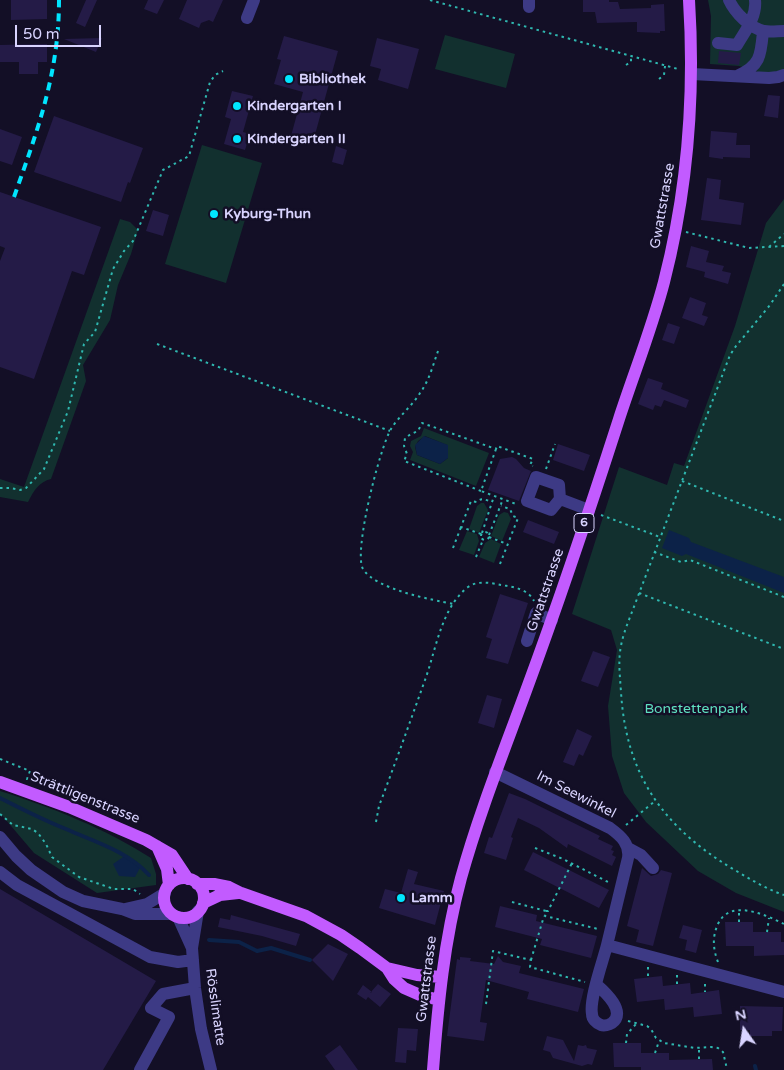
<!DOCTYPE html>
<html>
<head>
<meta charset="utf-8">
<style>
	body { margin:0 }
	#map { position:relative; width:784px; height:1070px; overflow:hidden; background:#130f26; font-family:"Varela Round",sans-serif }
	canvas { display:block }
	.north { position:absolute; left:719px; top:1005px; width:50px; height:50px; -webkit-text-stroke:4px #130f26; paint-order:stroke; rotate:347deg; font-size:14px; font-weight:700; line-height:20px; text-align:center; color:#d9d4ff }
	.north::after { content:''; display:block; margin:auto; width:18px; height:22px; background:#d9d4ff; clip-path:polygon(50% 0,100% 100%,50% 72%,0 100%) }
	.scale { position:absolute; left:15px; top:25px; width:86px; height:22px; box-sizing:border-box; border:2px solid #d9d4ff; border-top:0; padding-left:6px; font-size:15px; line-height:18px; white-space:nowrap; color:#d9d4ff; -webkit-text-stroke:4px #130f26; paint-order:stroke }
</style>
</head>
<body>
<div id="map">
<canvas width="784" height="1070"></canvas>
<div class="north">N</div>
<div class="scale">50 m</div>
</div>
<script>
const g = document.querySelector('canvas').getContext('2d');
g.lineJoin = 'round';
function fill(path, color) { g.fillStyle = color; g.fill(path, 'evenodd'); }
function trace(path, color, width, dash) { g.strokeStyle = color; g.lineWidth = width; g.lineCap = dash ? 'butt' : 'round'; g.setLineDash(dash || []); g.stroke(path); }
function write(font, color, halo, rows, align = 'center') {
  g.font = font + ' "Varela Round",sans-serif'; g.lineWidth = 5; g.setLineDash([]); g.textBaseline = 'middle'; g.strokeStyle = halo; g.fillStyle = color; for (const [text, x, y, turn = 0] of rows) {
    g.save(); g.translate(x, y); g.rotate((+turn || 0) * Math.PI / 180); g.textAlign = isNaN(turn) ? turn : align; if (halo) g.strokeText(text, 0, 0); g.fillText(text, 0, 0); g.restore();
  }
}
fill(new Path2D(`
	M 708,0 L 784,0 L 784,70 L 764,74 L 739,66 L 710,64 L 711,16 Z
	M 445,35 L 515,54 L 506,88 L 435,69 Z
	M 202,145 L 262,163 L 226,283 L 165,264 Z
	M 784,199 L 784,912 L 736,893 L 698,871 L 646,822 L 624,793 L 612,756 L 608,706 L 617,650 L 611,630 L 572,614 L 619,467 L 667,485 L 674,463 L 684,466 L 735,326 L 766,223 Z
	M 120,219 L 130,222 L 138,230 L 131,254 L 118,285 L 110,320 L 83,365 L 86,381 L 51,479 C 39,482 34,490 28,502 L 0,497 L 0,479 L 24,487 Z
	M 424,428 L 489,453 L 476,486 L 410,460 L 413,452 L 410,446 L 411,441 L 421,436 ZM 425,436 L 447,445 L 448,458 L 440,464 L 417,455 L 415,447 L 418,441 Z
	M 481,503 L 484,503 L 488,510 L 479,533 L 469,529 L 477,506 Z
	M 504,512 L 508,513 L 511,519 L 502,541 L 491,536 L 499,515 Z
	M 467,531 L 477,534 L 479,541 L 474,555 L 459,550 Z
	M 491,539 L 501,544 L 494,563 L 479,557 L 485,543 Z
	M 0,791 C 51,807 106,829 151,858 L 156,874 L 156,885 L 97,893 L 34,853 L 0,813 Z`), '#12302f');
fill(new Path2D(`
	M 424,436 L 448,445 L 448,458 L 440,464 L 417,455 L 415,445 Z
	M 669,530 L 689,538 L 691,542 L 784,577 L 784,593 L 686,554 L 682,556 L 662,548 Z
	M 126,855 L 141,866 L 135,877 L 119,876 L 113,864 Z`), '#0c2248');
trace(new Path2D(`
	M 0,798 C 22,809 43,820 66,829 C 95,842 127,851 149,875
	M 209,940 L 239,942 L 257,951 L 271,948 L 310,960
	M 755,1066 L 756,1070`), '#0c2248', 4);
fill(new Path2D(`
	M 11,0 L 47,0 L 47,19 L 11,20 Z
	M 86,0 L 97,0 L 85,27 L 76,23 Z
	M 148,0 L 164,0 L 157,14 L 144,9 Z
	M 187,0 L 223,0 L 213,22 L 209,20 L 201,23 L 199,28 L 179,19 Z
	M 583,0 L 609,0 L 609,2 L 618,2 L 620,9 L 651,8 L 651,5 L 664,4 L 665,31 L 660,31 L 660,33 L 637,32 L 637,22 L 597,23 L 595,12 L 583,12 Z
	M 284,36 L 338,51 L 313,142 L 291,136 L 303,92 L 274,84 L 281,60 L 277,59 Z
	M 102,38 L 96,52 L 64,39 Z
	M 377,38 L 419,49 L 408,89 L 378,80 L 381,69 L 370,66 Z
	M 47,44 L 47,62 L 38,62 L 38,74 L 19,74 L 19,62 L 0,62 L 0,45 Z
	M 719,51 L 741,53 L 739,65 L 718,63 Z
	M 232,91 L 253,96 L 243,132 L 250,134 L 245,150 L 224,144 L 231,119 L 225,117 Z
	M 768,95 L 780,96 L 778,118 L 764,116 Z
	M 54,116 L 143,148 L 130,183 L 128,182 L 121,202 L 34,172 Z
	M 0,129 L 22,137 L 12,165 L 0,161 Z
	M 711,131 L 737,133 L 736,145 L 750,145 L 750,158 L 723,157 L 723,159 L 709,157 Z
	M 336,146 L 347,150 L 343,165 L 332,162 Z
	M 707,178 L 721,180 L 719,199 L 744,203 L 741,225 L 701,220 Z
	M 0,192 L 101,227 L 84,275 L 72,271 L 34,379 L 0,367 L 0,261 L 5,248 L 0,246 Z
	M 153,210 L 169,215 L 163,236 L 146,231 Z
	M 691,246 L 709,251 L 706,262 L 724,266 L 722,271 L 731,273 L 728,284 L 704,277 L 705,272 L 686,267 Z
	M 690,297 L 706,303 L 702,315 L 708,317 L 704,326 L 682,318 Z
	M 668,323 L 680,327 L 674,344 L 662,340 Z
	M 648,378 L 663,383 L 661,389 L 689,400 L 686,408 L 664,400 L 661,407 L 655,405 L 653,410 L 638,404 Z
	M 558,444 L 590,455 L 584,471 L 553,460 Z
	M 512,457 L 516,459 L 524,468 L 531,471 L 519,501 L 488,490 L 500,459 Z
	M 528,520 L 559,532 L 554,544 L 523,532 Z
	M 500,594 L 528,603 L 508,664 L 486,658 L 492,639 L 486,637 Z
	M 593,651 L 610,657 L 598,687 L 581,681 Z
	M 487,695 L 502,699 L 494,728 L 478,723 Z
	M 577,729 L 592,736 L 583,756 L 579,754 L 574,766 L 563,762 Z
	M 509,793 L 525,799 L 600,836 L 598,839 L 613,846 L 611,850 L 614,851 L 612,855 L 616,857 L 612,866 L 568,844 L 567,848 L 539,828 L 518,818 L 511,837 L 513,838 L 506,860 L 484,853 L 489,837 L 492,838 Z
	M 533,852 L 609,890 L 599,908 L 524,870 Z
	M 642,868 L 651,876 L 658,874 L 661,870 L 672,873 L 653,946 L 636,942 L 639,930 L 627,926 Z
	M 408,869 L 418,872 L 414,884 L 444,891 L 435,925 L 379,908 L 385,889 L 401,893 Z
	M 0,889 L 156,981 L 103,1070 L 0,1070 Z
	M 500,906 L 537,915 L 536,921 L 597,936 L 591,958 L 540,945 L 542,939 L 495,927 Z
	M 231,915 L 300,934 L 296,946 L 262,936 L 218,927 L 220,918 L 230,920 Z
	M 725,922 L 753,922 L 753,932 L 781,932 L 781,942 L 784,942 L 784,955 L 754,956 L 754,946 L 726,946 Z
	M 683,925 L 702,930 L 696,953 L 685,950 L 687,940 L 679,938 Z
	M 328,944 L 348,954 L 333,981 L 312,960 Z
	M 498,956 L 503,962 L 521,966 L 519,973 L 584,989 L 578,1012 L 527,999 L 529,992 L 486,980 L 480,1022 L 487,1023 L 484,1041 L 447,1036 L 457,959 L 460,960 L 460,957 L 471,958 L 470,961 L 494,964 Z
	M 662,976 L 663,986 L 690,983 L 691,994 L 719,990 L 722,1014 L 694,1017 L 693,1007 L 665,1010 L 664,999 L 637,1002 L 634,979 Z
	M 378,984 L 391,994 L 380,1007 L 368,997 L 366,1000 L 357,994 L 363,985 L 372,992 L 370,993 Z
	M 740,1006 L 783,1007 L 782,1031 L 772,1031 L 772,1036 L 750,1036 L 750,1030 L 740,1030 Z
	M 398,1028 L 418,1029 L 416,1051 L 407,1050 L 406,1063 L 395,1062 Z
	M 547,1036 L 563,1040 L 574,1061 L 578,1045 L 583,1046 L 586,1045 L 587,1048 L 597,1050 L 592,1065 L 588,1064 L 582,1066 L 553,1058 L 550,1052 L 543,1050 Z
	M 613,1043 L 641,1043 L 641,1053 L 669,1053 L 669,1060 L 712,1059 L 713,1070 L 641,1070 L 641,1067 L 614,1067 Z
	M 340,1045 L 358,1070 L 335,1070 L 325,1056 Z`), '#241b47');
trace(new Path2D(`
	M 430,0 L 678,69
	M 626,65 L 631,62 L 631,56
	M 659,79 L 664,75 L 665,66
	M 686,232 L 749,248 L 784,246
	M 769,247 L 784,234
	M 784,284 L 770,305 L 736,346 L 730,355 L 627,625 C 617,652 619,664 621,692 C 626,775 663,827 733,869 C 750,879 766,889 784,895
	M 157,344 L 390,431
	M 438,351 C 433,365 429,381 420,393 C 412,406 399,416 391,429 C 380,447 353,552 363,569 C 375,589 432,600 454,604
	M 496,449 L 481,491 L 516,504
	M 546,469 L 555,444
	M 682,481 L 784,521
	M 0,488 L 10,488 L 20,490 L 26,488 L 44,469 L 68,411 L 84,344 L 95,332 L 113,269 L 124,251 L 133,241 L 163,170 L 189,156 L 210,82 L 215,75 L 223,71
	M 481,491 L 404,461 L 407,454 L 404,446 L 405,438 L 411,434 L 418,431 L 422,423 L 496,449 L 497,446 L 533,459 L 530,465 L 533,466
	M 601,515 L 660,537
	M481 536a4 4 0 1 1 8 0a4 4 0 1 1-8 0Z
	M 482,533 L 494,496
	M 481,534 L 461,527 L 471,501 L 477,502 C 481,497 486,500 492,502
	M 489,535 L 503,499
	M 489,537 L 507,544
	M 453,548 L 461,527
	M 654,552 L 681,562 L 690,560 L 784,597
	M 476,557 L 483,540
	M 500,564 L 518,518 L 513,516 L 510,509 L 501,506
	M 639,593 L 784,649
	M 0,759 L 30,771 L 27,779 L 26,778
	M 0,814 L 13,825 L 32,829 L 38,833 L 46,844 L 52,857 L 79,877 L 114,889 L 133,889 L 140,894
	M 376,822 L 379,806 C 395,764 410,722 425,680 C 436,650 441,608 468,587 C 478,580 491,583 501,585 C 514,587 528,589 534,601
	M 626,825 L 655,801
	M 535,848 L 563,859 L 610,883
	M 512,902 L 546,911 L 545,916 L 598,929
	M 546,911 L 548,911 L 572,863
	M 739,922 L 739,911
	M 767,932 L 769,918
	M 531,960 L 544,916
	M 718,962 C 713,949 712,937 718,924 C 730,898 766,915 784,924
	M 648,967 L 648,978
	M 677,975 L 677,985
	M 705,984 L 705,992
	M 486,1004 L 493,951 L 531,960 L 530,967 L 585,982
	M 628,1021 L 647,1026 L 651,1029 L 656,1038 L 664,1043 L 695,1048 L 711,1047 L 718,1048 L 723,1052 L 727,1069
	M 626,1043 L 627,1034 L 636,1024
	M 655,1053 L 659,1041
	M 699,1059 L 699,1049`), '#2fb8b0', 2, [2.5, 4]);
trace(new Path2D(`
	M 529,0 L 529,7
	M 729,0 C 735,13 750,28 764,31 C 770,32 778,31 784,31
	M 247,18 L 254,0
	M 718,43 L 737,45 C 745,31 757,17 755,0
	M 692,74 L 769,78 L 778,77 L 784,75
	M 737,76 C 761,66 761,54 763,31
	M 560,499 L 551,510 L 527,501 L 536,477 L 559,485 L 560,499 L 589,510
	M 527,641 L 536,613 L 552,620
	M 495,772 L 610,828 C 621,836 630,844 628,858 L 607,945 L 784,992
	M 0,837 L 16,856 L 31,870 L 63,892 L 83,901 L 122,909 L 135,914 L 171,914
	M 628,848 L 641,855 L 653,868
	M 0,872 L 17,885 L 150,957 L 178,962 L 193,960
	M 125,909 L 147,904 L 165,893
	M 198,911 L 192,948 L 195,988 L 201,1029 L 211,1070
	M 178,917 L 192,948
	M 597,985 C 605,992 627,1012 612,1023 C 609,1025 604,1026 601,1025 C 596,1023 592,1019 592,1014 C 589,999 603,961 607,945
	M 140,1070 L 169,1017 L 151,1008 L 163,994 L 195,988`), '#3d3a85', 12);
trace(new Path2D(`
	M 0,782 L 69,807 L 146,840 L 172,855 L 188,879
	M 157,846 L 167,869 L 169,885
	M164 898a20 20 0 1 1 40 0a20 20 0 1 1-40 0Z
	M 197,884 L 214,884 L 229,887 L 241,893 L 306,916 L 341,935 L 360,948 L 387,968 L 394,979 L 404,988 L 420,995 L 439,1000
	M 203,903 L 220,895 L 238,893
	M 387,968 L 417,975 L 441,977
	M 433,1070 C 438,1005 444,941 461,878 C 479,813 504,751 527,688 C 560,599 590,509 619,419 C 634,373 652,328 664,282 C 688,189 695,95 689,0`), '#c25bff', 12);
trace(new Path2D(`
	M 14,197 C 38,129 59,73 59,0`), '#00e5ff', 4, [8, 6]);
for (const [x, y, r, color] of [
	[289,79,5,"#00e5ff"],
	[237,106,5,"#00e5ff"],
	[237,139,5,"#00e5ff"],
	[214,214,5,"#00e5ff"],
	[401,898,5,"#00e5ff"]
]) { const dot = new Path2D(); dot.arc(x, y, r, 0, 2 * Math.PI); g.fillStyle = color; g.fill(dot); trace(dot, '#130f26', 2); }
for (const [x, y, w] of [
	[584,523,20]
]) { const box = new Path2D(); box.roundRect(x - w / 2, y - 9.5, w, 19, 4); g.fillStyle = '#130f26'; g.fill(box); trace(box, '#d9d4ff', 1); }
write('bold 12px', '#d9d4ff', null, [
	["6",584,523]
]);
write('bold 14px', '#d9d4ff', '#130f26', [
	["Bibliothek",299,79],
	["Kindergarten I",247,106],
	["Kindergarten II",247,139],
	["Kyburg-Thun",224,214],
	["Lamm",411,898]
], 'left');
write('14px', '#d9d4ff', '#130f26', [
	["Gwattstrasse",663,206,-80],
	["Gwattstrasse",546,590,-71],
	["Im Seewinkel",576,795,27],
	["Strättligenstrasse",85,798,22],
	["Gwattstrasse",427,979,-83],
	["Rösslimatte",215,1007,82]
]);
write('14px', '#5fe0c0', '#130f26', [
	["Bonstettenpark",696,709]
]);
</script>
</body>
</html>
